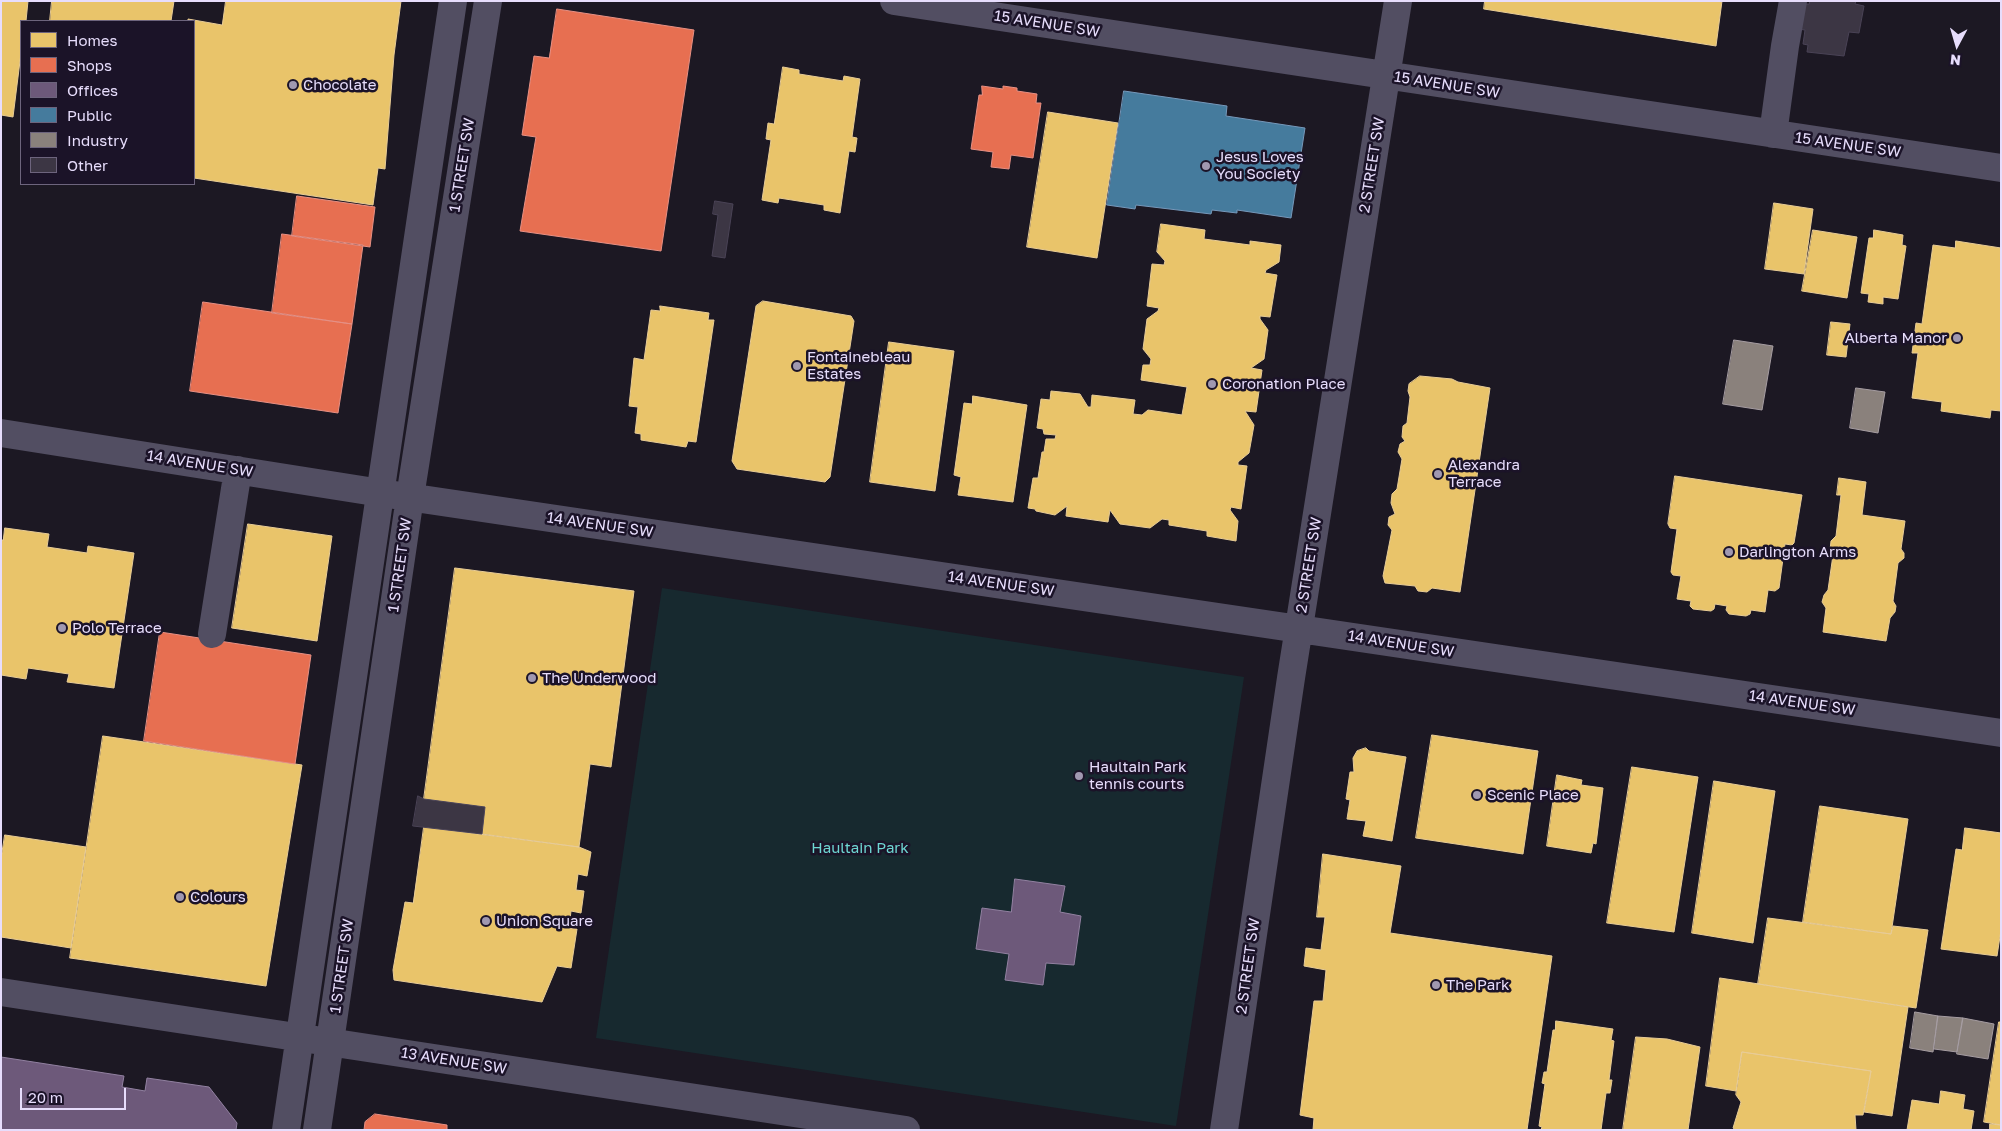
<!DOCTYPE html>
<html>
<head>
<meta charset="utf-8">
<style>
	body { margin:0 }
	#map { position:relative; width:2002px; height:1131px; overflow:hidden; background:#1c1823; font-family:"Golos Text",sans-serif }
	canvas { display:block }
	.frame { position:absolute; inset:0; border:2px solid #e7ddfc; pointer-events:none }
	.legend { position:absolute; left:20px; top:20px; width:175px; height:165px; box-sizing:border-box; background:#1b1328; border:1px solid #6d647d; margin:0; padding:6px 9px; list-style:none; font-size:15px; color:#e7ddfc }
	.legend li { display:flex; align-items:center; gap:10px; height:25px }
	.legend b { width:25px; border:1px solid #6d647d }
	.north { position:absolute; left:1932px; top:20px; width:50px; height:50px; -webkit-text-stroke:4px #1b1328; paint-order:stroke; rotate:186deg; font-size:14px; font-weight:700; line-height:20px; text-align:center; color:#e7ddfc }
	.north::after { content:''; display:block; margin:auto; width:18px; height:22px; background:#e7ddfc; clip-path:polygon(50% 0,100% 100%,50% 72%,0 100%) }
	.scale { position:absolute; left:20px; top:1088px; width:106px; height:22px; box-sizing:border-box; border:2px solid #e7ddfc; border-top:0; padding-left:6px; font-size:15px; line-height:18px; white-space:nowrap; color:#e7ddfc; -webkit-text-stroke:4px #1b1328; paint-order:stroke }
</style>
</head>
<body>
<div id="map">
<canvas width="2002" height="1131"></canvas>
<div class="frame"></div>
<ul class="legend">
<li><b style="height:14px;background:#e9c46a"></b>Homes</li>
<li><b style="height:14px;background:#e76f51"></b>Shops</li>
<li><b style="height:14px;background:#6d597a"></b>Offices</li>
<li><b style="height:14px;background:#457b9d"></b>Public</li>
<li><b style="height:14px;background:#8a817c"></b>Industry</li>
<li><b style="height:14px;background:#3c3644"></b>Other</li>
</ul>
<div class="north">N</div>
<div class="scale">20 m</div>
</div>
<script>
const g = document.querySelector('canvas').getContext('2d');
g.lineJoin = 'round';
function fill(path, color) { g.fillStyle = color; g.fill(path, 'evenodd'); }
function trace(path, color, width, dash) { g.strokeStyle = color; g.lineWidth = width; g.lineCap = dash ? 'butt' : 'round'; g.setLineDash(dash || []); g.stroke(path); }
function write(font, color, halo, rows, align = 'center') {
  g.font = font + ' "Golos Text",sans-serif'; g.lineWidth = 5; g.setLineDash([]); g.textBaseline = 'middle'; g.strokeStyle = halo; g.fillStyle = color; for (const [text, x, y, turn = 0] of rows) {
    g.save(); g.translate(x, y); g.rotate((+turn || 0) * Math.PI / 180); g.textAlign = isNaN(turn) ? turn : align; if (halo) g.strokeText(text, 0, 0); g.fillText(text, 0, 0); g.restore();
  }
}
fill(new Path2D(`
	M 662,588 L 1244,677 L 1176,1126 L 596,1038 Z`), '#17292f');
const homes = new Path2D(`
	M 1,1 L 28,1 L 26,21 L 21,21 L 21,53 L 13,117 L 1,115 Z
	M 52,1 L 174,1 L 171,21 L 50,21 Z
	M 226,1 L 401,1 L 394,55 L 385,169 L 378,168 L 373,205 L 194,178 L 194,21 L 188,21 L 188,19 L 222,25 Z
	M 1485,1 L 1722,1 L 1716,46 L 1484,9 Z
	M 783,67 L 799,70 L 799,74 L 843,81 L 844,76 L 860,79 L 852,137 L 857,138 L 855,152 L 849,151 L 840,213 L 824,210 L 824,205 L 779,198 L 778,203 L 762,200 L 771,140 L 766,139 L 768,123 L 774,124 Z
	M 1048,112 L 1118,123 L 1097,258 L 1027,247 Z
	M 1774,203 L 1813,209 L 1804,274 L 1765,269 Z
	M 1161,224 L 1205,230 L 1204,239 L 1250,245 L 1250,241 L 1281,245 L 1279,262 L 1266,270 L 1265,273 L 1277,275 L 1270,317 L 1260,316 L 1260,319 L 1268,330 L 1264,359 L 1251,368 L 1262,370 L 1256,412 L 1245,411 L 1254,425 L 1249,453 L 1238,462 L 1238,465 L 1247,466 L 1241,509 L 1231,507 L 1230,510 L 1238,521 L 1236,541 L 1207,536 L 1207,531 L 1169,525 L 1169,520 L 1162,519 L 1150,528 L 1120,524 L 1110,510 L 1108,522 L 1066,516 L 1067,506 L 1055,515 L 1036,511 L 1035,509 L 1028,508 L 1033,478 L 1038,478 L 1042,452 L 1044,452 L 1046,439 L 1055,439 L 1056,435 L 1044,434 L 1043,429 L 1037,428 L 1041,399 L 1050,400 L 1051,391 L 1080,394 L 1088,407 L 1091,407 L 1092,395 L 1135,400 L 1133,414 L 1142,415 L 1148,410 L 1182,415 L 1187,387 L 1141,380 L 1143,365 L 1150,365 L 1151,359 L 1143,349 L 1147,319 L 1158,311 L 1159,308 L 1147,306 L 1152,264 L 1164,265 L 1165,261 L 1157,252 Z
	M 1813,230 L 1857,237 L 1847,298 L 1802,291 Z
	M 1874,230 L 1903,235 L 1902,245 L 1906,246 L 1898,299 L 1883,297 L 1883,304 L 1868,302 L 1869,294 L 1861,293 L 1869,238 L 1873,238 Z
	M 1956,241 L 2001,248 L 2001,411 L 1991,410 L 1990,418 L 1941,411 L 1942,402 L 1912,398 L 1918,353 L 1912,353 L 1916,323 L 1922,324 L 1933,245 L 1955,248 Z
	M 763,301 L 851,316 L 854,321 L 830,477 L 825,482 L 737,469 L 732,461 L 756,306 Z
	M 660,306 L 709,313 L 708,320 L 714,320 L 696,442 L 688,441 L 686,447 L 641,440 L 641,434 L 635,433 L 638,407 L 629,406 L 634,358 L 644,360 L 651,310 L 660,311 Z
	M 1831,322 L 1850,324 L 1846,357 L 1827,355 Z
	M 889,342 L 954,351 L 935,491 L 870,482 Z
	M 1420,376 L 1452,379 L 1458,382 L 1490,388 L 1460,592 L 1432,588 L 1427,592 L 1418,591 L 1415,586 L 1385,583 L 1383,576 L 1392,530 L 1388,525 L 1389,517 L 1395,514 L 1391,503 L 1392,494 L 1397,489 L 1402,459 L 1398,452 L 1400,444 L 1405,441 L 1402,437 L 1403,426 L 1407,423 L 1410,397 L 1408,391 L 1409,384 Z
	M 973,396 L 1027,405 L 1013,502 L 958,495 L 961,477 L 954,475 L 964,403 L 972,404 Z
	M 1675,476 L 1802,495 L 1794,543 L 1792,545 L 1785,544 L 1779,588 L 1775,591 L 1768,590 L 1765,612 L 1751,610 L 1750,614 L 1746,616 L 1729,614 L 1726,610 L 1727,606 L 1715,604 L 1714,609 L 1711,611 L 1693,609 L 1690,606 L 1691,601 L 1677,599 L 1681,576 L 1673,575 L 1671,572 L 1677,529 L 1670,528 L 1668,524 Z
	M 1839,478 L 1866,482 L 1862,515 L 1905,521 L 1901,549 L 1904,553 L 1904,558 L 1898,563 L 1893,601 L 1896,606 L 1895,612 L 1890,618 L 1886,641 L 1823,632 L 1826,608 L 1822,602 L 1824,595 L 1828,590 L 1833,555 L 1830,550 L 1831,541 L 1836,536 L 1841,495 L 1837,495 Z
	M 248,524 L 332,536 L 317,641 L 232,628 Z
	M 5,528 L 49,534 L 47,547 L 87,553 L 88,546 L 134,553 L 114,688 L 67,682 L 69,674 L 28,668 L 26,679 L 1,675 L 1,540 L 3,540 Z
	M 455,568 L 634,591 L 611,767 L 590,764 L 579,847 L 482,834 L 485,807 L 424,799 Z
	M 1432,735 L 1538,751 L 1523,854 L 1416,838 Z
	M 103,736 L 302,765 L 266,986 L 70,958 Z
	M 1366,748 L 1369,751 L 1406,757 L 1392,841 L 1363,836 L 1366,821 L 1347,819 L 1350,800 L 1346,799 L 1350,772 L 1354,772 L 1353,758 L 1357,751 Z
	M 1632,767 L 1698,777 L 1674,932 L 1607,923 Z
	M 1557,775 L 1582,780 L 1581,785 L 1603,788 L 1596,844 L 1593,843 L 1591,853 L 1547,846 Z
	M 1714,781 L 1775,791 L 1753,943 L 1692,933 Z
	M 1820,806 L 1908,819 L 1891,934 L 1803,922 Z
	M 424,827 L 579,847 L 591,852 L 587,876 L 578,874 L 576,890 L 584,891 L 581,913 L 571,911 L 569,928 L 577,929 L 571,968 L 557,966 L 542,1002 L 394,980 L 393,970 L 405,902 L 413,903 Z
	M 1965,828 L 2001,833 L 2001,930 L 1997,956 L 1941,949 L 1956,849 L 1962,850 Z
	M 5,835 L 86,847 L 71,948 L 1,937 L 1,859 Z
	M 1323,854 L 1401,866 L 1390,933 L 1552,956 L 1527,1130 L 1313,1130 L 1314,1118 L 1300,1115 L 1314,1001 L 1323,1001 L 1326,970 L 1304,966 L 1306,948 L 1321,950 L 1325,917 L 1317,917 Z
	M 1768,918 L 1891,934 L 1893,926 L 1928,930 L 1916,1008 L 1758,984 Z
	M 1720,978 L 1908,1007 L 1892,1116 L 1864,1112 L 1871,1071 L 1742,1052 L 1736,1091 L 1706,1086 Z
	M 1556,1021 L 1613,1029 L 1611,1040 L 1614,1041 L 1609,1080 L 1612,1080 L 1610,1093 L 1606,1093 L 1601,1130 L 1541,1130 L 1542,1127 L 1539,1126 L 1545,1084 L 1542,1083 L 1544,1072 L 1547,1072 L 1553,1030 L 1555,1030 Z
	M 1999,1022 L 2001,1022 L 2001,1125 L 1984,1122 Z
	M 1636,1037 L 1667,1039 L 1700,1047 L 1688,1130 L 1623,1130 Z
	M 1742,1052 L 1871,1071 L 1863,1115 L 1855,1115 L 1856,1130 L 1736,1130 L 1733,1128 L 1741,1102 L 1736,1095 Z
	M 1941,1091 L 1965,1095 L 1963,1109 L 1974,1111 L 1971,1130 L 1907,1130 L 1912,1100 L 1939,1104 Z
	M 1990,1124 L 2001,1125 L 2001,1130 L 1990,1130 Z`);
fill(homes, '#e9c46a');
trace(homes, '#e8cc96', 1);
const shops = new Path2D(`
	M 557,9 L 694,30 L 661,251 L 520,231 L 536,137 L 522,135 L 534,56 L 549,58 Z
	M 982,86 L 1003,89 L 1003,86 L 1017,88 L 1017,91 L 1037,94 L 1036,103 L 1041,103 L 1033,158 L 1011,155 L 1009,169 L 991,167 L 993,152 L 971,149 L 979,95 L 982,95 Z
	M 297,196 L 375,207 L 370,247 L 292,236 Z
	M 282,234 L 363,245 L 352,324 L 272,313 Z
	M 203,302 L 352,324 L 338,413 L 190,391 Z
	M 160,632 L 311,655 L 295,764 L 144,741 Z
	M 375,1114 L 447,1125 L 447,1130 L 364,1130 L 365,1122 Z`);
fill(shops, '#e76f51');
trace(shops, '#e79084', 1);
const offices = new Path2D(`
	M 1015,879 L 1065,886 L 1060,912 L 1081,916 L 1074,965 L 1046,963 L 1043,985 L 1005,980 L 1009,954 L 976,949 L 982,908 L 1011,912 Z
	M 1,1057 L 124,1076 L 122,1087 L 145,1091 L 147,1078 L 209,1087 L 237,1123 L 236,1130 L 1,1130 Z`);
fill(offices, '#6d597a');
trace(offices, '#9281a1', 1);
const public = new Path2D(`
	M 1124,91 L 1227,106 L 1226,116 L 1305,128 L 1291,218 L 1237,210 L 1237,213 L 1212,210 L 1211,214 L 1136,205 L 1135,209 L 1107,205 Z`);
fill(public, '#457b9d');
trace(public, '#7698ba', 1);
const industry = new Path2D(`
	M 1734,340 L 1773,346 L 1762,410 L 1723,404 Z
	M 1856,388 L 1885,392 L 1878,433 L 1850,428 Z
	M 1915,1012 L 1938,1016 L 1933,1052 L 1910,1048 Z
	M 1938,1016 L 1963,1018 L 1957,1052 L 1934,1049 Z
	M 1963,1018 L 1994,1024 L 1988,1059 L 1957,1054 Z`);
fill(industry, '#8a817c');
trace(industry, '#a69da2', 1);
const building = new Path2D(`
	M 1810,1 L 1856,1 L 1855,4 L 1864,6 L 1859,33 L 1849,32 L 1844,56 L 1807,52 L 1808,45 L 1803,44 L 1805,30 L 1798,29 L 1801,4 L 1809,4 Z
	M 715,201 L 733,204 L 725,258 L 712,256 L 718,215 L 713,214 Z
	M 418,796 L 424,799 L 485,807 L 482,834 L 413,826 Z`);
fill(building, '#3c3644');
trace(building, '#4a4356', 1);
trace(new Path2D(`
	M 894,1 L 2001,168
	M 1773,134 L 1785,46 L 1793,1
	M 1,433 L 381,493 L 2001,733
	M 212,634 L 238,470
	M 1,992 L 906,1130
	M 286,1130 L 453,1
	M 317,1130 L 410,497 L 488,1
	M 1224,1130 L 1291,678 L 1398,1`), '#524e62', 28);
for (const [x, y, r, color] of [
	[293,85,5,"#a098b0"],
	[1206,166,5,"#a098b0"],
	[1957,338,5,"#a098b0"],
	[797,366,5,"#a098b0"],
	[1212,384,5,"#a098b0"],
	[1438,474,5,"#a098b0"],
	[1729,552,5,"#a098b0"],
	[62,628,5,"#a098b0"],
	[532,678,5,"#a098b0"],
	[1079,776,5,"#a098b0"],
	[1477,795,5,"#a098b0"],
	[180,897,5,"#a098b0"],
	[486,921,5,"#a098b0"],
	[1436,985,5,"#a098b0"]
]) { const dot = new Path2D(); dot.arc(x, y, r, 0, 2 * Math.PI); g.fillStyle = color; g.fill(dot); trace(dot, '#1b1328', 2); }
write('15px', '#e7ddfc', '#1b1328', [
	["15 AVENUE SW",1047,24,9],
	["15 AVENUE SW",1447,85,9],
	["15 AVENUE SW",1848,145,8],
	["1 STREET SW",462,165,-81],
	["2 STREET SW",1372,165,-81],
	["14 AVENUE SW",200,464,9],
	["14 AVENUE SW",600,525,8],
	["1 STREET SW",400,565,-82],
	["2 STREET SW",1309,565,-81],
	["14 AVENUE SW",1001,584,8],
	["14 AVENUE SW",1401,644,9],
	["14 AVENUE SW",1802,703,8],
	["1 STREET SW",342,966,-82],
	["2 STREET SW",1248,966,-82],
	["13 AVENUE SW",454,1061,9]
]);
write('15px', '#e7ddfc', '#1b1328', [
	["Chocolate",303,85],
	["Jesus Loves",1216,157],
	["You Society",1216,174],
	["Alberta Manor",1947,338,"right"],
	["Fontainebleau",807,357],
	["Estates",807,374],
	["Coronation Place",1222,384],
	["Alexandra",1448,465],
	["Terrace",1448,482],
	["Darlington Arms",1739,552],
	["Polo Terrace",72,628],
	["The Underwood",542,678],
	["Haultain Park",1089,767],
	["tennis courts",1089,784],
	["Scenic Place",1487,795],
	["Colours",190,897],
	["Union Square",496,921],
	["The Park",1446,985]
], 'left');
write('15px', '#6ed6d2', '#1b1328', [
	["Haultain Park",860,848]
]);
</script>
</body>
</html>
